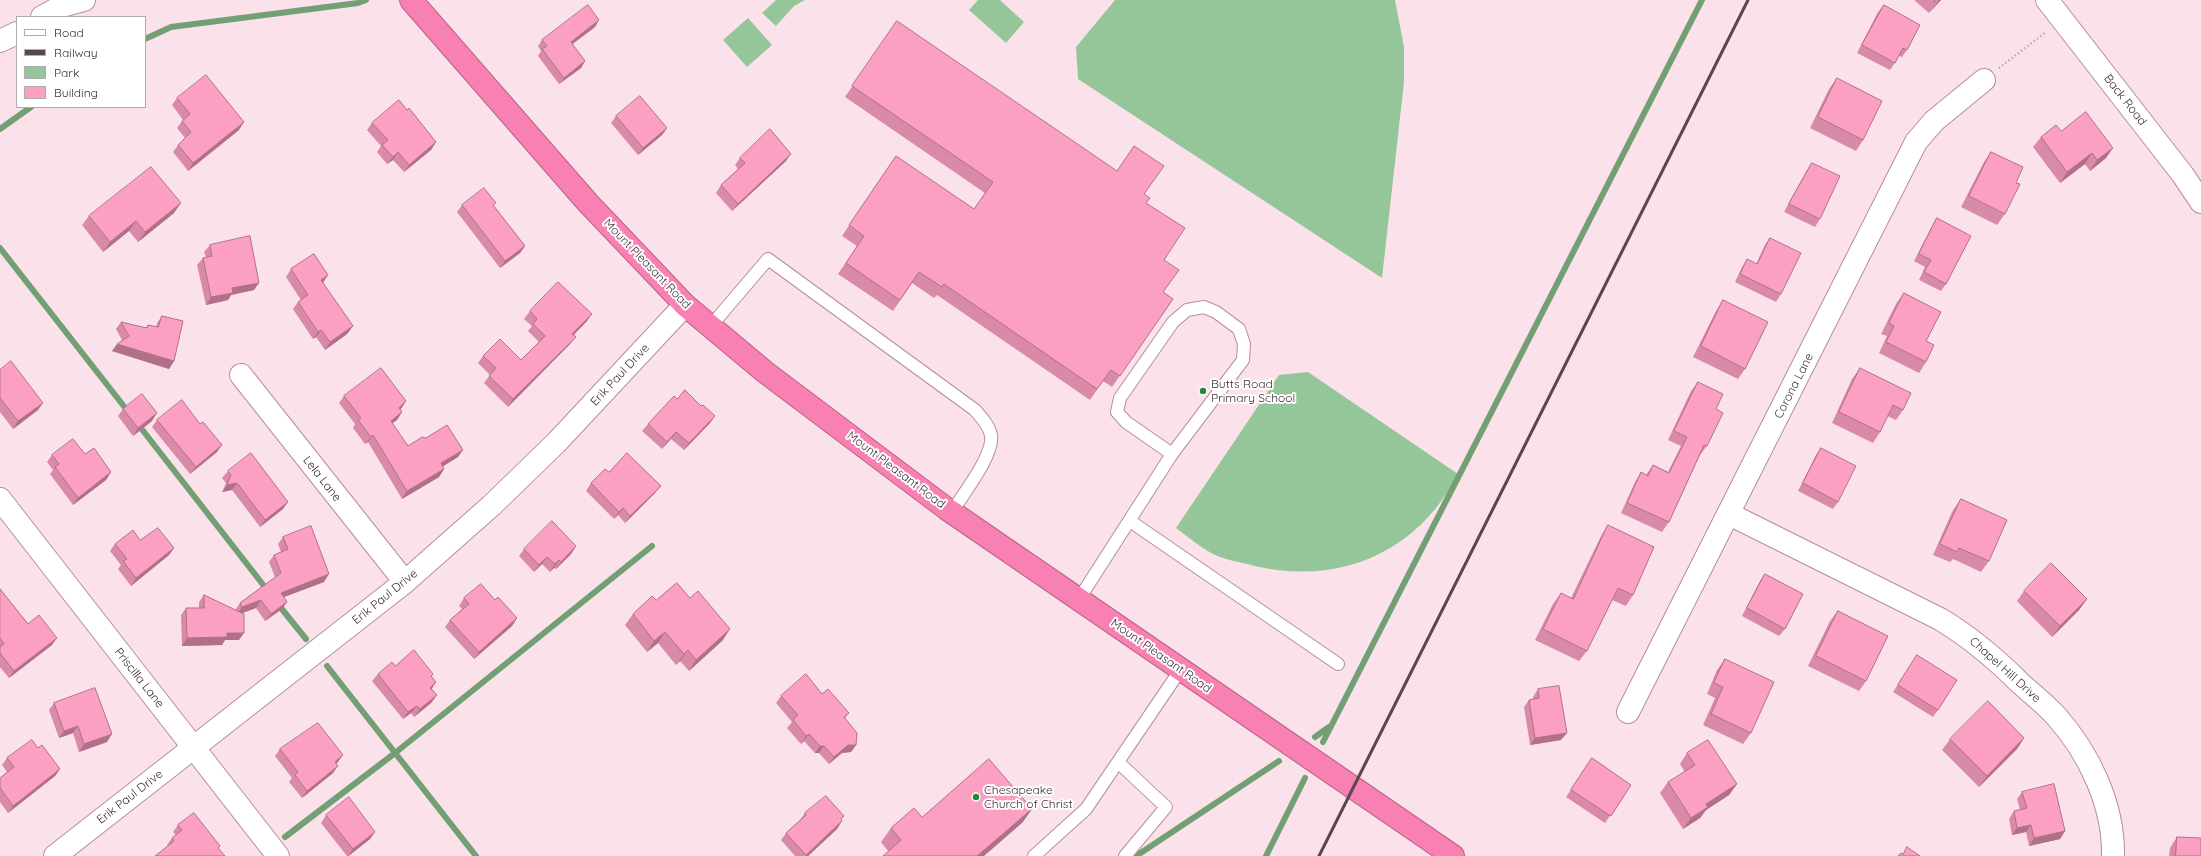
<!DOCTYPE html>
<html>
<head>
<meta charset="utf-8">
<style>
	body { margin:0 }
	#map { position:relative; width:2201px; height:856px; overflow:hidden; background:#fbe2ea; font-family:Quicksand,sans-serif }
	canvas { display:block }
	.legend { position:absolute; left:16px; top:16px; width:130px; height:92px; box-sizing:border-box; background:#fff; border:1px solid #b1abad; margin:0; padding:5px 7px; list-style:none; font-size:12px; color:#3c2c31 }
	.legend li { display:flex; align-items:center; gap:8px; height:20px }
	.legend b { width:20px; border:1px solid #b1abad }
</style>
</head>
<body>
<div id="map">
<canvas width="2201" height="856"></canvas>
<ul class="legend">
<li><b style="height:5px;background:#fff"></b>Road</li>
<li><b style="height:5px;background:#58474c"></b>Railway</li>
<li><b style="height:11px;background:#95c69a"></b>Park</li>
<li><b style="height:11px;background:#fca0c3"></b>Building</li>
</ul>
</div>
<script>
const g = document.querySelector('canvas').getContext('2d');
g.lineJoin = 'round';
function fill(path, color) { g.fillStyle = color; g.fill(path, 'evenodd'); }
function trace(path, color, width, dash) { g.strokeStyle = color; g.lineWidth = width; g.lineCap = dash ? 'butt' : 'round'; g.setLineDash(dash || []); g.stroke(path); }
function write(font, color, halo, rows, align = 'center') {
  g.font = font + ' Quicksand,sans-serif'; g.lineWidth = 4; g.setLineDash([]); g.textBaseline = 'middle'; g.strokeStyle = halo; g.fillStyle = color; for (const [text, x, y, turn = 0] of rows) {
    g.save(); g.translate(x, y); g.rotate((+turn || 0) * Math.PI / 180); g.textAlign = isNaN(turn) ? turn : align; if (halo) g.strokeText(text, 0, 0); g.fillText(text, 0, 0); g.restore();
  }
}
fill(new Path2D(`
	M 776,0 L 805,0 L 794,6 L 776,26 L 762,13 Z
	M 978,0 L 1000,0 L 1024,22 L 1006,43 L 969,10 Z
	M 1115,0 L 1395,0 L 1404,47 L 1404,82 L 1382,278 L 1078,79 L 1076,47 Z
	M 748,18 L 772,45 L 747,67 L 723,40 Z
	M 1308,372 L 1458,474 C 1418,552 1340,586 1255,566 C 1240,562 1225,560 1211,553 C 1199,546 1188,537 1176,528 L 1279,375 Z`), '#95c69a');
trace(new Path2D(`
	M 145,39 L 171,27 L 358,3 L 366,0
	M 0,129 L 31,107
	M 0,248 L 130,414
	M 137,423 L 268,591
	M 277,603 L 306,639
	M 327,666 L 476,856
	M 1315,737 L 1329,727
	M 1323,742 L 1702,0
	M 285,837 L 395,753 L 652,546
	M 1136,856 L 1279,761
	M 1266,856 L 1305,778`), '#72a074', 6);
const lane = new Path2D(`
	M 710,327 L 768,259 L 975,410 C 981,417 990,426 991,436 C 994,455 963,494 952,512
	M 1130,521 L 1338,664
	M 1079,599 L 1172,454 L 1243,360 L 1244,344 L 1239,329 L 1216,312 L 1204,307 L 1187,310 L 1173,322 L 1120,398 L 1117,412 L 1126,422 L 1172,454
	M 1118,762 L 1166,807 L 1125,856
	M 1034,856 L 1086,809 L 1181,669`);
const street = new Path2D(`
	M 2047,0 L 2183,175 L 2201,202
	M 42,17 L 62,6 L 84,0
	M 0,41 L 17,33
	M 241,375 L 405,582
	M 0,499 L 278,856
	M 1729,514 L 1940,619 C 1970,637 1995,658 2020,683 C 2032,694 2045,704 2056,716 C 2089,753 2114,805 2113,856
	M 1628,712 L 1916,142 L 1934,121 L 1984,80
	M 55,856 L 405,582 L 492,505 L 556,443 L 685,305`);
const highway = new Path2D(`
	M 411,0 L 588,203 L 648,266 L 685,305 L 765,372 L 947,509 L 1453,856`);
trace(lane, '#b58e9c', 14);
trace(street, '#b58e9c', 24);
trace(highway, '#b76385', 24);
trace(new Path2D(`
	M 1999,68 L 2046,32`), '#a79299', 2.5, [1, 3]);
trace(lane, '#fff', 12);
trace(street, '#fff', 22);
trace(highway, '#f980b2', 22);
trace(new Path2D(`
	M 1319,856 L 1748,0`), '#58474c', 3);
fill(new Path2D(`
	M 1914,0 L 1941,0 L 1929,13 Z
	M 1884,5 L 1907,50 L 1902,57 L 1899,56 L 1895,63 L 1890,70 L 1857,53 L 1878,12 Z
	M 897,21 L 1144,194 L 1146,203 L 1164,260 L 1163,292 L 1173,299 L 1112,387 L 1103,381 L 1090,400 L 937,295 L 934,298 L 912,283 L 893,311 L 838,274 L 857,246 L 842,236 L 896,156 L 974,209 L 985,193 L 845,97 Z
	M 595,27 L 572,44 L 585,61 L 581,68 L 559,84 L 538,56 L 541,51 L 538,46 L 542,40 Z
	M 1837,78 L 1863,140 L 1856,151 L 1810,128 L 1829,89 Z
	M 177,98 L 239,130 L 188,171 L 173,152 L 178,145 L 185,138 L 177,128 L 183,120 L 172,105 Z
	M 616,116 L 667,128 L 662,135 L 638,155 L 611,123 Z
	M 372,123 L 436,142 L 431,150 L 404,172 L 393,160 L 387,164 L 377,152 L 381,146 L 367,130 Z
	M 2061,131 L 2106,158 L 2090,171 L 2085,164 L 2060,183 L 2033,147 L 2041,137 Z
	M 1991,152 L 2016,183 L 2005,214 L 1997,225 L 1961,207 L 1984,162 Z
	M 740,158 L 786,161 L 732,211 L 716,193 L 721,185 L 738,169 L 735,165 Z
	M 1812,163 L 1820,219 L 1815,227 L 1784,212 L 1807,170 Z
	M 462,205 L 494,206 L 525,246 L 520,253 L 500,268 L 457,212 Z
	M 174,213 L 138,242 L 129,231 L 103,252 L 82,225 L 89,216 Z
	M 1937,218 L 1946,284 L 1941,291 L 1919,280 L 1925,267 L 1914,261 L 1932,226 Z
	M 1770,238 L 1781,294 L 1776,302 L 1735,282 L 1742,267 L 1747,259 L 1756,264 L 1765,245 Z
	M 210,245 L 254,290 L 231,295 L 228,300 L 206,305 L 197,265 L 203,258 L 206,257 L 204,252 Z
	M 291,269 L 323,283 L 353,326 L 347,334 L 325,350 L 316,337 L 313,339 L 293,309 L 298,302 L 301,300 L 286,277 Z
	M 1904,293 L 1926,341 L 1926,362 L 1919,373 L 1879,353 L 1887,336 L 1881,334 L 1896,304 Z
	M 1723,300 L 1745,369 L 1738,379 L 1693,357 L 1716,311 Z
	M 530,311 L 587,321 L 574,335 L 576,337 L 570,344 L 508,407 L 484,383 L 490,375 L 478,363 L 483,356 L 521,360 L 539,342 L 528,331 L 532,326 L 524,319 Z
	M 162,316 L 174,361 L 169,369 L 112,351 L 122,340 L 116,329 L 121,322 L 145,328 L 148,325 L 156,327 L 157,323 Z
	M 1860,368 L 1903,410 L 1896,420 L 1887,416 L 1880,432 L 1873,443 L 1832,423 L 1852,379 Z
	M 0,370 L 38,410 L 13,429 L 0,412 Z
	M 1698,382 L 1716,409 L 1707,446 L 1700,455 L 1669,522 L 1662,532 L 1621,513 L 1635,482 L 1641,472 L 1646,475 L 1653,465 L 1668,472 L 1681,446 L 1668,440 L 1691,391 Z
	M 344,396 L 406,401 L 400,410 L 402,412 L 397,420 L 392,423 L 408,446 L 458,457 L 442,467 L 444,469 L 439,477 L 402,499 L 368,442 L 365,444 L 353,428 L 355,424 L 339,403 Z
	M 677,399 L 710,423 L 684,450 L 671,439 L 662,449 L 642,431 L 648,424 Z
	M 123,409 L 152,421 L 133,436 L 118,416 Z
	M 157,420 L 217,452 L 190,474 L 152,427 Z
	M 1821,448 L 1838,502 L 1833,509 L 1798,491 L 1816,455 Z
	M 85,454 L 111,472 L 106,480 L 73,505 L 50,474 L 53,470 L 47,462 L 52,455 Z
	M 228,471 L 283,509 L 260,527 L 232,490 L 222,492 L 226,483 L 222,478 Z
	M 591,483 L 655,493 L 625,523 L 618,515 L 614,519 L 586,491 Z
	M 1961,499 L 1989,561 L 1981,572 L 1953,559 L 1950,562 L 1933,555 L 1953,510 Z
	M 1608,525 L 1633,595 L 1626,606 L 1612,600 L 1587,651 L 1579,661 L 1535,640 L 1553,604 L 1561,593 L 1571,598 L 1601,536 Z
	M 283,537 L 324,582 L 284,597 L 287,602 L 282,609 L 265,621 L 256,608 L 242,613 L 239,640 L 225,640 L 222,645 L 182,646 L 181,615 L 186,608 L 199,608 L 199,602 L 204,595 L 235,610 L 240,603 L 275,577 L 269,562 L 274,555 L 281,552 L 278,544 Z
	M 140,540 L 174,548 L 169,555 L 131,586 L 118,569 L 121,565 L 110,551 L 115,544 Z
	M 576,546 L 571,554 L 556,569 L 554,568 L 550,572 L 542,564 L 534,572 L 519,556 L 524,549 Z
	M 1765,574 L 1785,629 L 1779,636 L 1742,616 L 1760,581 Z
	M 0,589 L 28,624 L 52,645 L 9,678 L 0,667 Z
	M 2024,591 L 2087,599 L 2079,610 L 2052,637 L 2017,601 Z
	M 464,598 L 495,600 L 517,618 L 512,626 L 474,659 L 445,627 L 450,620 L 462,609 L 459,606 Z
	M 656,600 L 723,640 L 689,671 L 680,661 L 676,665 L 658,643 L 647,652 L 625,625 L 633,614 Z
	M 1838,611 L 1866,681 L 1859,691 L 1808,666 L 1830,621 Z
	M 1917,655 L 1938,710 L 1933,717 L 1893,692 Z
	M 1725,659 L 1751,733 L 1743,744 L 1703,725 L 1715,698 L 1707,694 L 1717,670 Z
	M 395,666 L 433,674 L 432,677 L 432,689 L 437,695 L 431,703 L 414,717 L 411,713 L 403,719 L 372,681 L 378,674 Z
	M 1538,689 L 1561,740 L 1530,745 L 1524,707 L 1529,700 L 1533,699 L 1533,697 Z
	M 822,694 L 849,713 L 845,718 L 856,745 L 851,752 L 842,753 L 829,764 L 819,753 L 815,753 L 804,741 L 801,744 L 787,728 L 792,722 L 776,703 L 781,696 Z
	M 54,703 L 107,742 L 79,752 L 73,733 L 59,738 L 49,710 Z
	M 2024,738 L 2017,749 L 1979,787 L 1942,750 L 1950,739 Z
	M 38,748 L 60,769 L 55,776 L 8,813 L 0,802 L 0,778 L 7,772 L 2,765 L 7,758 Z
	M 280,749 L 343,755 L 336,764 L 333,773 L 302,798 L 289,782 L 292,778 L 275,756 Z
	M 1687,753 L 1737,784 L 1729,795 L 1706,810 L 1700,818 L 1683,829 L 1660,793 L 1668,782 L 1685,772 L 1680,764 Z
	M 1592,758 L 1631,785 L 1605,823 L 1566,797 Z
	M 2022,792 L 2065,831 L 2060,839 L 2029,846 L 2026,832 L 2012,835 L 2009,819 L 2014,811 L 2020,810 L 2017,799 Z
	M 1032,809 L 1022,823 L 888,851 L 881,842 L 891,828 L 922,817 Z
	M 805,813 L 841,820 L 837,829 L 808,856 L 795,856 L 781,840 L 786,833 L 800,820 Z
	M 326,815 L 375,832 L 370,839 L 349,856 L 347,856 L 321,823 Z
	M 178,825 L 220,846 L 219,848 L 168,846 L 167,845 L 172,838 L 176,835 L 173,832 Z
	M 2177,837 L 2201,856 L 2169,856 L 2170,848 Z`), '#d98aa8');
fill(new Path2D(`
	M 1939,0 L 1941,0 L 1929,13 L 1937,3 Z
	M 599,20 L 595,27 L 566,49 L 571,42 Z
	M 585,61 L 581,68 L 559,84 L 564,78 Z
	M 244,122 L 239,130 L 188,171 L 193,163 Z
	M 667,128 L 662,135 L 638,155 L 643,148 Z
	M 436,142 L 431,150 L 404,172 L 409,165 Z
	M 2113,148 L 2106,158 L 2090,171 L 2097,160 Z
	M 398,152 L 393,160 L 387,164 L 393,157 Z
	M 2092,153 L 2085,164 L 2060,183 L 2067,172 Z
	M 791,154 L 786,161 L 732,211 L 738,204 Z
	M 181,203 L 174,213 L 138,242 L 145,232 Z
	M 136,221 L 129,231 L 103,252 L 110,242 Z
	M 525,246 L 520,253 L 500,268 L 505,261 Z
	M 328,275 L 323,283 L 315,288 L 321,280 Z
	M 259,283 L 254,290 L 231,295 L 228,300 L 206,305 L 211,297 L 232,288 Z
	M 592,314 L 587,321 L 567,341 L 572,334 Z
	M 353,326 L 347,334 L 325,350 L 330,342 Z
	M 321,330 L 316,337 L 313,339 L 318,332 Z
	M 576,337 L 570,344 L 508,407 L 513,399 Z
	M 117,344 L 174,361 L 169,369 L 112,351 Z
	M 406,401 L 401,409 L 393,415 L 399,408 Z
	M 43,403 L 38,410 L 13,429 L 18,421 Z
	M 402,412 L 397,420 L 386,428 L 391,421 Z
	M 157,413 L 152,421 L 133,436 L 138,428 Z
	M 715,416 L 710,423 L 684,450 L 689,443 Z
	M 676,432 L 671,439 L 662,449 L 667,442 Z
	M 373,435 L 368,442 L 365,444 L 371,437 Z
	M 222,445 L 217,452 L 190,474 L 196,467 Z
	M 463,450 L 458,457 L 435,471 L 441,463 Z
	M 444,469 L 439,477 L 402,499 L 407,491 Z
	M 111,472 L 106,480 L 73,505 L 78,498 Z
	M 237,483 L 232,490 L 222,492 L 227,485 Z
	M 661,486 L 655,493 L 625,523 L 630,516 Z
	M 288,502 L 283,509 L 260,527 L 265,520 Z
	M 623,508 L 618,515 L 614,519 L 619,512 Z
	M 576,546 L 571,554 L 556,569 L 561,562 Z
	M 174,548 L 169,555 L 131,586 L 136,578 Z
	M 547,557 L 542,564 L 534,572 L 539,565 Z
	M 559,560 L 554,568 L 550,572 L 555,564 Z
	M 329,574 L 324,582 L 276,600 L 281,593 Z
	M 2087,599 L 2079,610 L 2052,637 L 2060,626 Z
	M 261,600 L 256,608 L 237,615 L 242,607 Z
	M 287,602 L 282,609 L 265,621 L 271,614 Z
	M 517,618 L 512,626 L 474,659 L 479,652 Z
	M 730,629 L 723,640 L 689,671 L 696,660 Z
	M 665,632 L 658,643 L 647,652 L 654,641 Z
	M 227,633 L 244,633 L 239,640 L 225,640 L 222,645 L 182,646 L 187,638 Z
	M 57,638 L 52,645 L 9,678 L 14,671 Z
	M 688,650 L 680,661 L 676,665 L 684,654 Z
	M 436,682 L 431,690 L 430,688 Z
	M 437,695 L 431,703 L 414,717 L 420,709 Z
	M 417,706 L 411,713 L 403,719 L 408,712 Z
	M 78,726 L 73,733 L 59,738 L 64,731 Z
	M 1567,733 L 1561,740 L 1530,745 L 1535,738 Z
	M 112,734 L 107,742 L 79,752 L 84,744 Z
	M 809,734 L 804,741 L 801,744 L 806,736 Z
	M 2024,738 L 2017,749 L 1979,787 L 1987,776 Z
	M 848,745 L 856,745 L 851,752 L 842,753 L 829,764 L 834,757 Z
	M 820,746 L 824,746 L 819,753 L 815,753 Z
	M 343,755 L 338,762 L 330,769 L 335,762 Z
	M 338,766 L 333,773 L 302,798 L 307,791 Z
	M 60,769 L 55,776 L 8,813 L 13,806 Z
	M 1737,784 L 1729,795 L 1706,810 L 1700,818 L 1683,829 L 1691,818 L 1706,804 Z
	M 1032,809 L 1022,823 L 984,856 L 977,856 Z
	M 842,821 L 837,829 L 808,856 L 806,856 Z
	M 2031,825 L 2026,832 L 2012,835 L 2017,828 Z
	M 2065,831 L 2060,839 L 2029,846 L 2034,838 Z
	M 375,832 L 370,839 L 348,856 L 353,849 Z`), '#b07088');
const building = new Path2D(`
	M 1934,0 L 1939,0 L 1937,3 Z
	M 588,5 L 599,20 L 571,42 L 585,61 L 564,78 L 542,49 L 547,46 L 542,40 Z
	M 1884,5 L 1920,25 L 1907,50 L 1903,48 L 1895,63 L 1862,45 Z
	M 897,21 L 1117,171 L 1134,146 L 1164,166 L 1144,194 L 1150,198 L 1146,203 L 1185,228 L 1164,260 L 1179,270 L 1163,292 L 1173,299 L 1120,376 L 1111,370 L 1097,389 L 944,284 L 942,287 L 919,272 L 900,300 L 846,263 L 864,236 L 849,225 L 896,156 L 974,209 L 993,182 L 852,86 Z
	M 206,75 L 244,122 L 193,163 L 178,145 L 191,132 L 182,121 L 190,114 L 177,98 Z
	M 1837,78 L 1882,101 L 1863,140 L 1818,117 Z
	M 640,96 L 667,128 L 643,148 L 616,116 Z
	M 399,100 L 407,110 L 409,108 L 436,142 L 409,165 L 398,152 L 393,157 L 382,145 L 388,140 L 372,123 Z
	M 2086,112 L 2113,148 L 2097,160 L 2092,153 L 2067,172 L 2041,137 L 2056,125 L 2061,131 Z
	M 770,129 L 791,154 L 738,204 L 721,185 L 745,163 L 740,158 Z
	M 1991,152 L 2023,167 L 2016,183 L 2020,184 L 2005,214 L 1969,196 Z
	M 1812,163 L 1840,176 L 1820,219 L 1789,204 Z
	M 151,167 L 181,203 L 145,232 L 136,221 L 110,242 L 89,216 Z
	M 484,188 L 496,203 L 493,205 L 525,246 L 505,261 L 462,205 Z
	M 1937,218 L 1971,236 L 1946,284 L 1924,272 L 1931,260 L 1919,254 Z
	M 250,236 L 259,283 L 232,288 L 233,293 L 211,297 L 203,258 L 212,256 L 210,245 Z
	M 1770,238 L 1801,253 L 1781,294 L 1740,274 L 1747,259 L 1757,264 Z
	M 314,254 L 328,275 L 321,280 L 353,326 L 330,342 L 321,330 L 318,332 L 298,302 L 308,295 L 291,269 Z
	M 558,282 L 592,314 L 572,334 L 576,337 L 513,399 L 489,376 L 496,368 L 483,356 L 500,339 L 521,360 L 545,336 L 533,324 L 537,319 L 530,311 Z
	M 1904,293 L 1941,312 L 1926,341 L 1934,345 L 1926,362 L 1886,342 L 1894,326 L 1889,323 Z
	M 1723,300 L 1768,322 L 1745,369 L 1701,346 Z
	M 162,316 L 183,321 L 174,361 L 117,344 L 129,336 L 121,322 L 147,328 L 148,325 L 158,327 Z
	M 11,361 L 43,403 L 18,421 L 0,398 L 0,370 Z
	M 381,368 L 406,401 L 399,408 L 402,412 L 391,421 L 408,446 L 422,437 L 426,438 L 447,425 L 463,450 L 441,463 L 444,469 L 407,491 L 373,435 L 371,437 L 358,420 L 361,418 L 344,396 Z
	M 1860,368 L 1911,393 L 1903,410 L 1893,405 L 1880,432 L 1839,412 Z
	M 1698,382 L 1723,394 L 1716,409 L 1723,413 L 1707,446 L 1704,445 L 1669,522 L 1627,503 L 1641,472 L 1648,476 L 1653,465 L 1669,473 L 1687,437 L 1674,431 Z
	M 685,390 L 701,406 L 703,405 L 715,416 L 689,443 L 676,432 L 667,442 L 648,424 L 674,396 L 677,399 Z
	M 142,394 L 157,413 L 138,428 L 123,409 Z
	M 182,400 L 200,424 L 203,422 L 222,445 L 196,467 L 157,420 Z
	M 73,439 L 85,454 L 94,448 L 111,472 L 78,498 L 55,467 L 59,464 L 52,455 Z
	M 1821,448 L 1856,466 L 1838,502 L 1803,483 Z
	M 251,453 L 288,502 L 265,520 L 237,483 L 227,485 L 231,475 L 228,471 Z
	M 627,453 L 661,486 L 630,516 L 623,508 L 619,512 L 591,483 L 605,469 L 609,472 Z
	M 1961,499 L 2007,520 L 1989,561 L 1959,548 L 1957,552 L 1940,544 Z
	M 552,521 L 576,546 L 561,562 L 559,560 L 555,564 L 547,557 L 539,565 L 524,549 Z
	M 1608,525 L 1654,547 L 1633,595 L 1618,588 L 1587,651 L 1543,629 L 1561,593 L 1573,599 Z
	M 311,526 L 329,574 L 281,593 L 287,602 L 271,614 L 261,600 L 242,607 L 240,603 L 281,573 L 274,555 L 288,549 L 283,537 Z
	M 158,528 L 174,548 L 136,578 L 123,561 L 127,559 L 115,544 L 133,530 L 140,540 Z
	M 2051,563 L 2087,599 L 2060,626 L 2024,591 Z
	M 1765,574 L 1803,594 L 1785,629 L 1747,608 Z
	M 677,583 L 690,598 L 698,591 L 730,629 L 696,660 L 688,650 L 684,654 L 665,632 L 654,641 L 633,614 L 652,596 L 656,600 Z
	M 481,584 L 495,600 L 498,597 L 517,618 L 479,652 L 450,620 L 469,604 L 464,598 Z
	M 0,589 L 28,624 L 39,615 L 57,638 L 14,671 L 0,653 L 0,647 L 4,644 L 0,638 Z
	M 204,595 L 244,614 L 244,633 L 227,633 L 227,637 L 187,638 L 186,608 L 204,608 Z
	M 1838,611 L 1888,636 L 1866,681 L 1816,656 Z
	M 414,650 L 433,674 L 431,676 L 436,682 L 430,688 L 437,695 L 420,709 L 417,706 L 408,712 L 378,674 L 392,662 L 395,666 Z
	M 1917,655 L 1957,680 L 1938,710 L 1898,685 Z
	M 1725,659 L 1774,682 L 1751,733 L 1711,714 L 1723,687 L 1714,683 Z
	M 806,674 L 822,694 L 828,689 L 849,713 L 844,717 L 857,733 L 856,745 L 848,745 L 834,757 L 824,746 L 820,746 L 809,734 L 806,736 L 793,720 L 798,715 L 781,696 Z
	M 1559,686 L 1567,733 L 1535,738 L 1529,700 L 1539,698 L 1538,689 Z
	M 95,688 L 112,734 L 84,744 L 78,726 L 64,731 L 54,703 Z
	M 1988,701 L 2024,738 L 1987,776 L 1950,739 Z
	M 318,723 L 343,755 L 335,762 L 338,766 L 307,791 L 295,775 L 298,772 L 280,749 Z
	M 32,740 L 38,748 L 42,745 L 60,769 L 13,806 L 0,788 L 0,778 L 14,767 L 7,758 Z
	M 1708,740 L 1737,784 L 1706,804 L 1708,807 L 1691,818 L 1668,782 L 1695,765 L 1687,753 Z
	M 1592,758 L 1631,785 L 1611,816 L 1571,790 Z
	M 989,759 L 1032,809 L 977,856 L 883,856 L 901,840 L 891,828 L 914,808 L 922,817 Z
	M 2054,784 L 2065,831 L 2034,838 L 2031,825 L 2017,828 L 2014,811 L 2027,808 L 2022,792 Z
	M 826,796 L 844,816 L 841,819 L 842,821 L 806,855 L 786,833 L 806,815 L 805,813 Z
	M 349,797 L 375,832 L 353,849 L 326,815 Z
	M 194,813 L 220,846 L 218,848 L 225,856 L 155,856 L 174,841 L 172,838 L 182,830 L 178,825 Z
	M 2177,837 L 2201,838 L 2201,856 L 2176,856 Z
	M 1907,847 L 1920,856 L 1898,856 L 1901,853 L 1903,854 Z`);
fill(building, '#fca0c3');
trace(building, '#b07088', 1);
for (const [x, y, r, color] of [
	[1203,391,4,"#26883b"],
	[976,797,4,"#26883b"]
]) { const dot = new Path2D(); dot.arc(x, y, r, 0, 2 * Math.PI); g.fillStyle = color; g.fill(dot); trace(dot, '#fff', 1.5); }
write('12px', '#3c2c31', '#fff', [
	["Back Road",2125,100,52],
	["Mount Pleasant Road",647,264,46],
	["Erik Paul Drive",620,375,-47],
	["Corona Lane",1794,386,-63],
	["Mount Pleasant Road",896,470,37],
	["Lela Lane",322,479,52],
	["Erik Paul Drive",385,597,-39],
	["Mount Pleasant Road",1161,656,35],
	["Chapel Hill Drive",2005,670,42],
	["Priscilla Lane",139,678,52],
	["Erik Paul Drive",130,797,-38]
]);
write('12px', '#3c2c31', '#fff', [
	["Butts Road",1211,384],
	["Primary School",1211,398],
	["Chesapeake",984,790],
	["Church of Christ",984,804]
], 'left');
</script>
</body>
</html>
